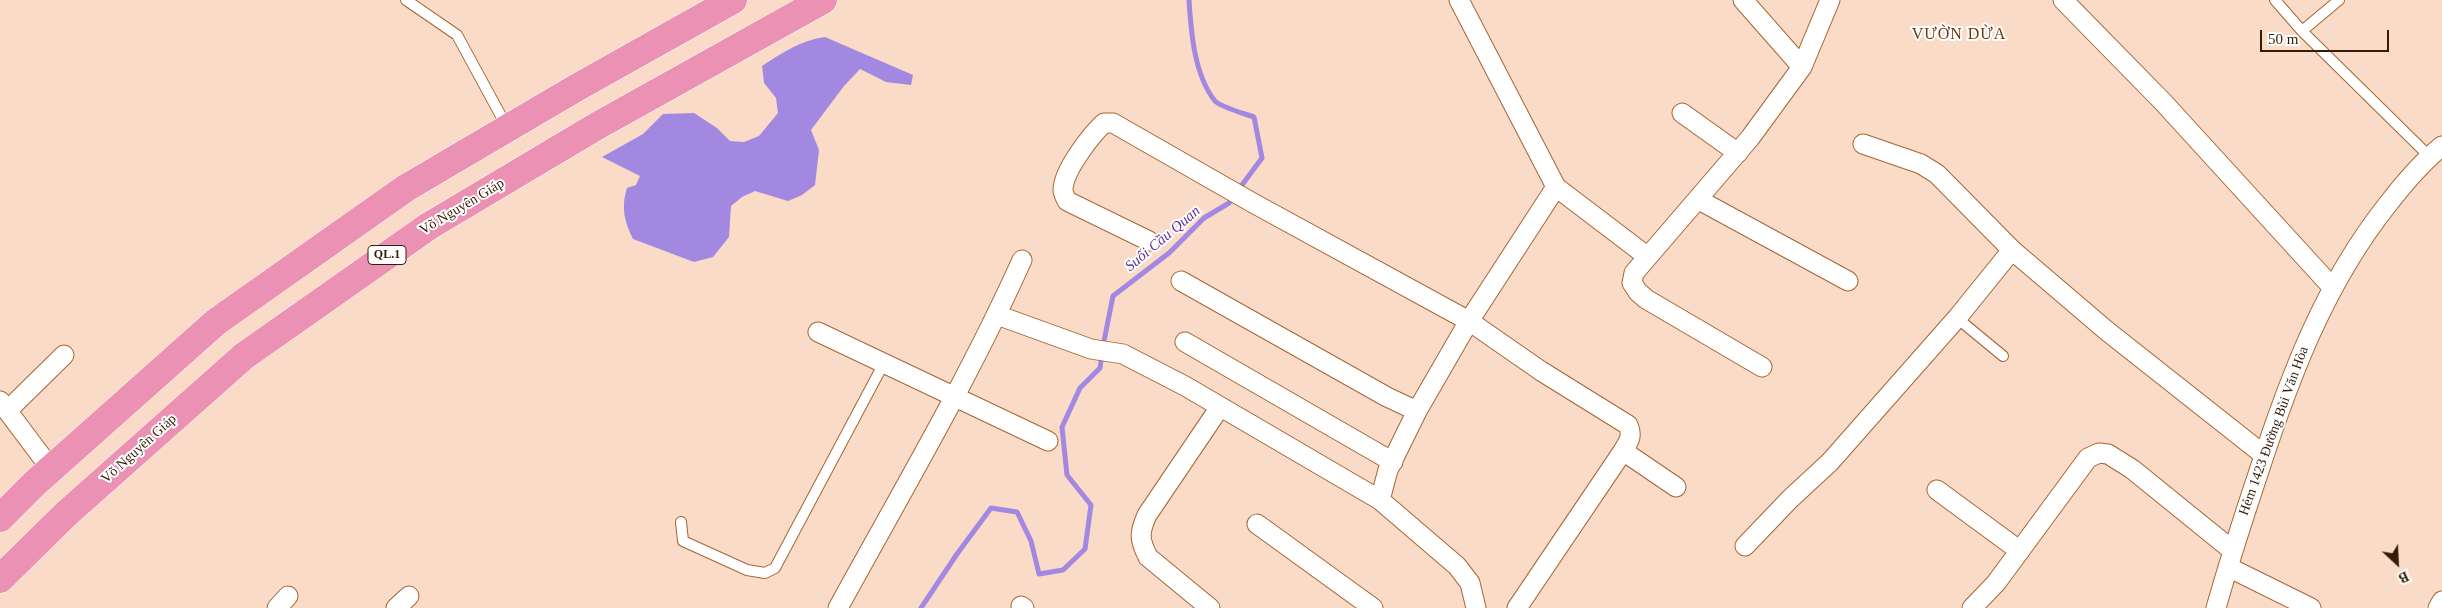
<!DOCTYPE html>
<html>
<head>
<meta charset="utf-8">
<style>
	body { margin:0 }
	#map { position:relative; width:2442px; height:608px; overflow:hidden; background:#f9dbc7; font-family:Georgia,serif }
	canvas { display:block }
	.north { position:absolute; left:2372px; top:538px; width:50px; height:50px; -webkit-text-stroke:4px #fff; paint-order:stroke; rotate:155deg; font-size:14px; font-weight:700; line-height:20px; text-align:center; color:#361c06 }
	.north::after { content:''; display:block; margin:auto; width:18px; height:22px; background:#361c06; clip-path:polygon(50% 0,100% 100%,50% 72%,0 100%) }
	.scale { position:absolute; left:2260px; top:30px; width:129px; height:22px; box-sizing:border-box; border:2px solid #361c06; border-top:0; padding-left:6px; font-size:15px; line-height:18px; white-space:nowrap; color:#361c06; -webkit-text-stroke:4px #fff; paint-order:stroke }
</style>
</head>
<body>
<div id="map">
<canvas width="2442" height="608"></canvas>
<div class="north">B</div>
<div class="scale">50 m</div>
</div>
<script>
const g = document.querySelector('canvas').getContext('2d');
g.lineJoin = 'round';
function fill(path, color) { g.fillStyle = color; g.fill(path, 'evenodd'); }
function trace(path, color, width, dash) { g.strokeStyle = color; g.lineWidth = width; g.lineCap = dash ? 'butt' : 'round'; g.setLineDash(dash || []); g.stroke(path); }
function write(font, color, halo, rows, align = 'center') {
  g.font = font + ' Georgia,serif'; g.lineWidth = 4; g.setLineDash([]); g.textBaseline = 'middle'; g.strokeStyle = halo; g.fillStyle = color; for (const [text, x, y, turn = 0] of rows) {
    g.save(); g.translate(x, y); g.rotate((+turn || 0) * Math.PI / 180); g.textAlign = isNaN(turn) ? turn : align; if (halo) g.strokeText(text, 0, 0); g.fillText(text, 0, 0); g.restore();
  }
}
fill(new Path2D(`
	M 825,37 L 913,75 L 911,85 L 886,82 L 860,69 L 844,86 L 811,130 L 819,150 L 815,185 L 802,195 L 788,201 L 755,191 L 742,197 L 731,206 L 729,237 L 713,257 L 694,262 L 633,239 C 624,221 621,207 627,188 L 636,185 L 640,176 L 602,157 L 643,134 L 663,114 L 694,113 L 717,128 L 730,141 L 744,142 L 759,136 L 778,113 L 776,98 L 764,83 L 762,66 C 781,53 802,40 825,37 Z`), '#a288e0');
trace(new Path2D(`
	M 1189,0 C 1191,31 1194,75 1215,101 C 1220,107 1246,114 1254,117 L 1262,158 L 1239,189
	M 1103,346 L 1113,296 L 1169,253 L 1204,218 L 1229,203 L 1234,196
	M 921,608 L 957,554 L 991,508 L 1017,512 L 1031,541 L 1039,574 L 1063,570 L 1085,549 L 1091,505 L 1067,475 L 1062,427 L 1080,388 L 1100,368 L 1102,354`), '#a288e0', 5);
const service = new Path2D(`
	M 406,0 L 457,35 L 507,127
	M 2275,0 L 2302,31 L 2429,156
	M 2302,31 L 2339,0
	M 1957,318 L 2003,356
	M 681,522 L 683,541 L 747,570 L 765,573 L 775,568 L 884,363`);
const minor = new Path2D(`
	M 1459,0 L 1556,187 L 1469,321 L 1417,411 L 1388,470 L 1380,500 L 1457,566 L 1470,583 L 1476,608
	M 1743,0 L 1802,67
	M 2063,0 L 2163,102 L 2332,287
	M 1682,113 L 1738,153
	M 1863,144 L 1921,164 L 1937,174 L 2012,250
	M 1556,187 L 1648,257
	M 1699,200 L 1848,281
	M 1149,241 L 1067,201 C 1066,198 1063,194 1063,190 C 1063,171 1091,135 1104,123 L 1113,123 L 1253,203 L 1469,321 L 1541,371 L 1628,425 C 1633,436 1629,441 1623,451
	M 1181,281 L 1387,397 L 1417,411
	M 997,315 L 1091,349 L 1123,354 L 1185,386 L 1380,500
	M 818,332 L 1048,441
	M 1185,342 L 1393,462
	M 1762,367 L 1646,299 L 1638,292 L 1632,283 L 1634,273 L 1750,138 L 1802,67 L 1830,0
	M 0,401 L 51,469
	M 8,410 L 64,355
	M 1937,490 L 2020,551
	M 1257,524 L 1373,608
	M 1745,546 L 1790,499 L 1830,462 L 1957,318 L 2012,250 L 2107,331 L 2264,455
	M 2228,567 L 2311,608
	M 1021,606 L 1024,608
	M 277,608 L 288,596
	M 396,608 L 409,596
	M 838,608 C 901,493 968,380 1022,260
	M 1210,608 L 1148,557 C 1139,539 1139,533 1147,515 L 1220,407
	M 1517,608 L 1623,451 L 1676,487
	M 1972,608 L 1996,583 L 2088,458 L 2099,453 L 2108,454 L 2132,469 L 2232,550
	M 2216,608 C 2229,562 2244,516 2259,471 C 2290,376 2325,283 2388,204 C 2405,182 2421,163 2442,146
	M 2438,608 L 2442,601`);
const trunk = new Path2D(`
	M 0,518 L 34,484 L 216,322 L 406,188 L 576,88 L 733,0
	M 0,579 L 66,514 L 244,356 L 429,226 L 597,126 L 823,0`);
trace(service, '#a66532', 12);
trace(minor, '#a66532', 21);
trace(trunk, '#fff', 29);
trace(service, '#fff', 10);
trace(minor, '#fff', 19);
trace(trunk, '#eb92b4', 28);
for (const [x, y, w] of [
	[387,255,38]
]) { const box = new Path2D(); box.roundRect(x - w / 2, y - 9.5, w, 19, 4); g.fillStyle = '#fff'; g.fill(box); trace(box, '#361c06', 1); }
write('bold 12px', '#361c06', null, [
	["QL.1",387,255]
]);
write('14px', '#361c06', '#fff', [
	["Võ Nguyên Giáp",462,207,-31],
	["Hẻm 1423 Đường Bùi Văn Hòa",2274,431,-70],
	["Võ Nguyên Giáp",139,449,-42]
]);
write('italic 15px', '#5b339a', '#fff', [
	["Suối Cầu Quan",1163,239,-40]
]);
g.letterSpacing = '1px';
write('16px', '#67380e', '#fff', [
	["VƯỜN DỪA",1959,35]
]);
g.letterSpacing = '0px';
</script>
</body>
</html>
